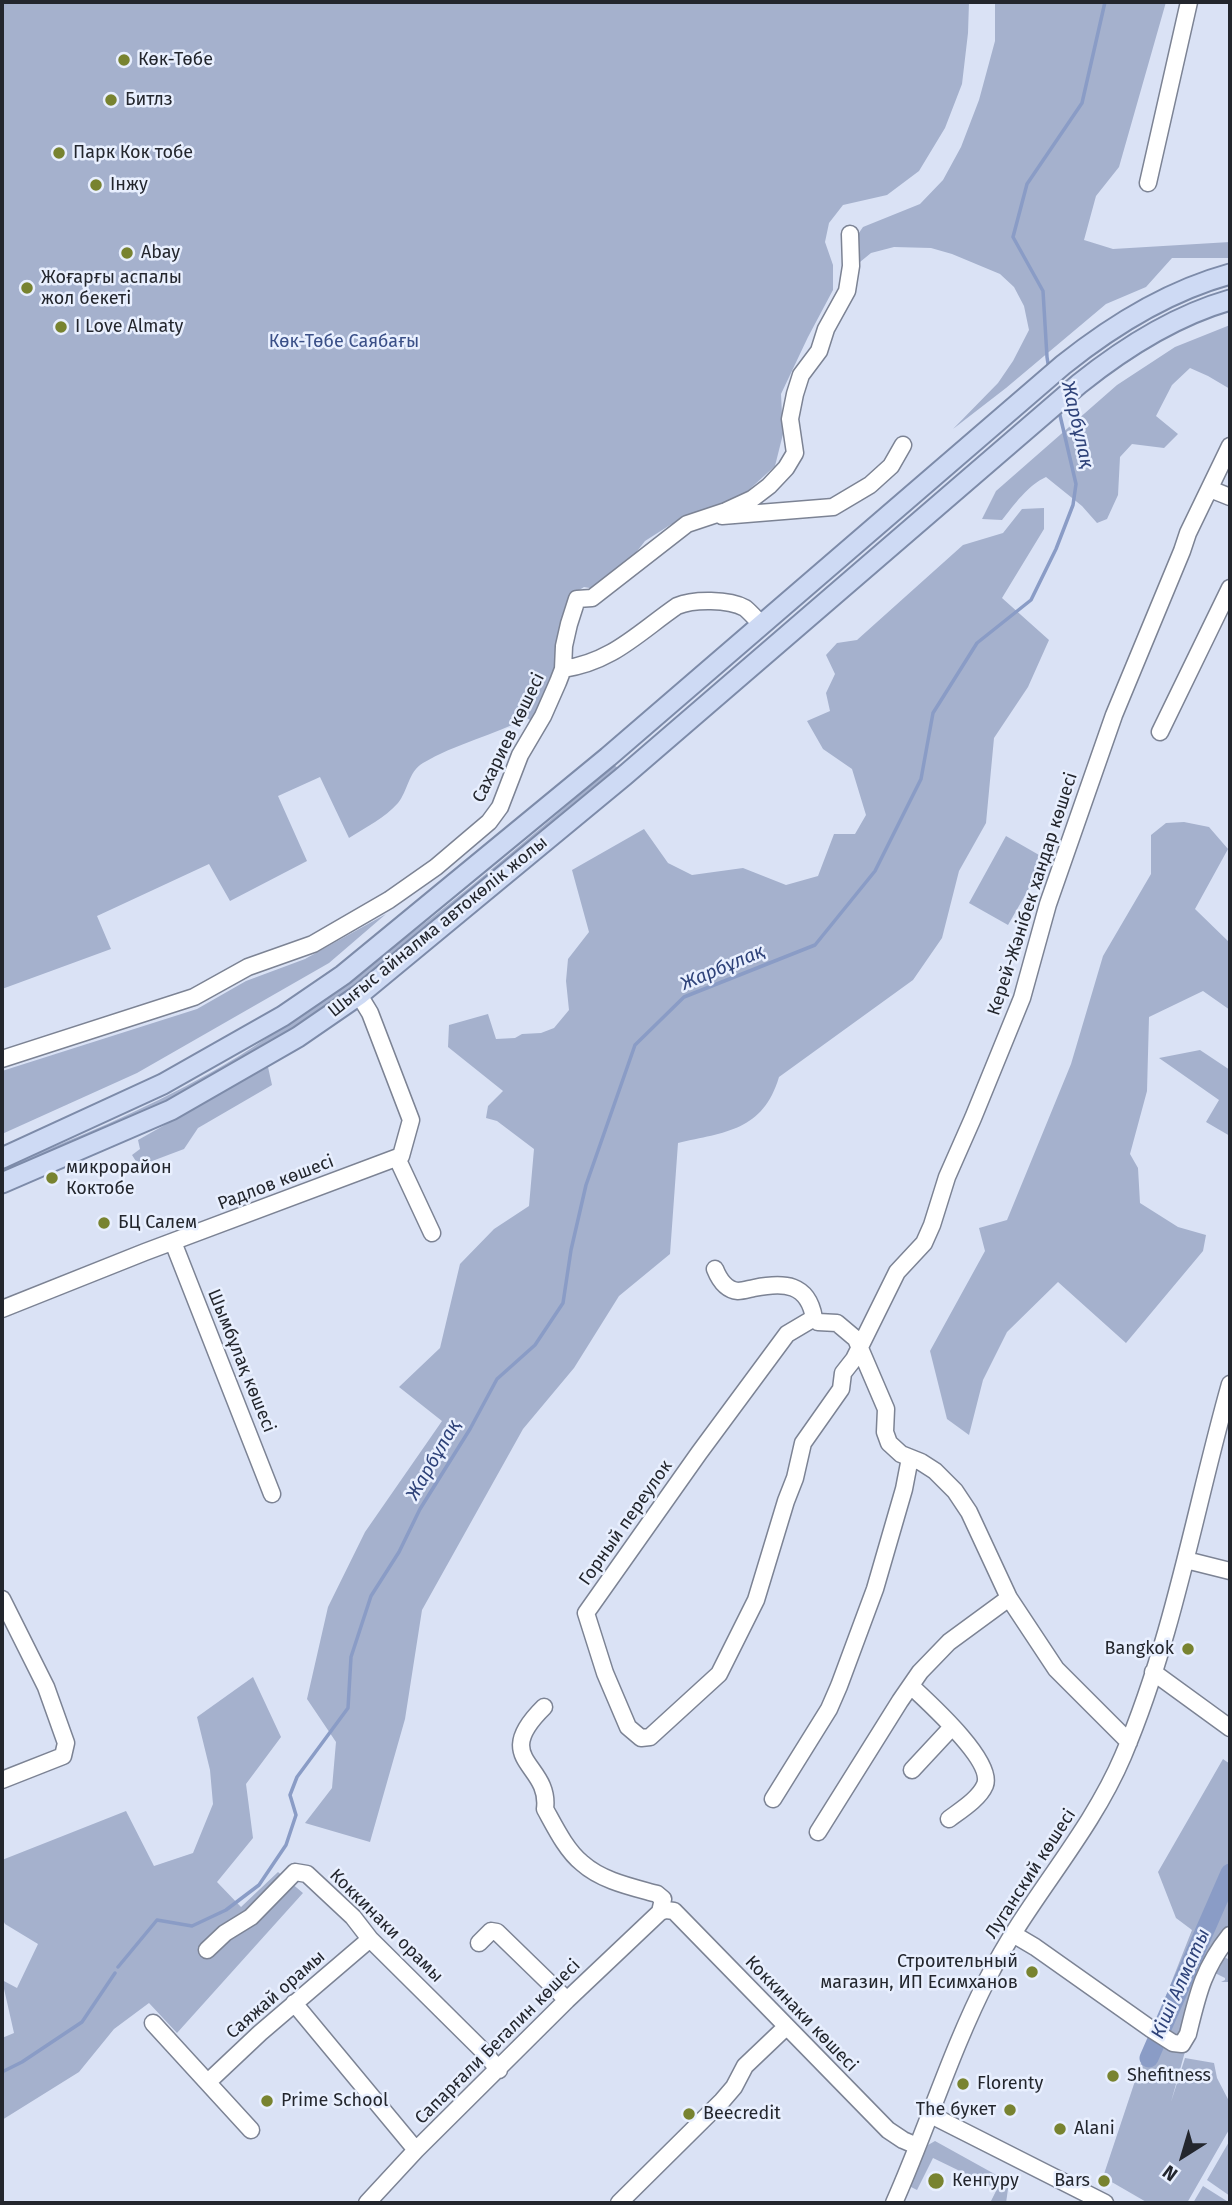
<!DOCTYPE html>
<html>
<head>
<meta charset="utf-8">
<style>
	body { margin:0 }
	#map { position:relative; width:1232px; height:2205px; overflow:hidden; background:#dae2f5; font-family:"Fira Sans",sans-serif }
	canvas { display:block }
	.frame { position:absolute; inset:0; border:4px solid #23262d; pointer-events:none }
	.north { position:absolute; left:1148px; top:2121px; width:70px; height:70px; -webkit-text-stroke:5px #e8effe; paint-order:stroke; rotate:217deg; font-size:19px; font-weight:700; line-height:28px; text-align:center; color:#23262d }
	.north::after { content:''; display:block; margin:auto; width:24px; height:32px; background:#23262d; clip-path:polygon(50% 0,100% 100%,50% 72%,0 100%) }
</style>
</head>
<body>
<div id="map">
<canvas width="1232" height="2205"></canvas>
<div class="frame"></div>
<div class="north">N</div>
</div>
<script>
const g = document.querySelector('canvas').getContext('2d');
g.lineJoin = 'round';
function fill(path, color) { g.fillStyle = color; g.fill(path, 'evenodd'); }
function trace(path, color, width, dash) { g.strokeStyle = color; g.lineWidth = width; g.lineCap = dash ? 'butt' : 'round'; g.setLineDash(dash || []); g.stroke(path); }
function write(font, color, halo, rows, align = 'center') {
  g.font = font + ' "Fira Sans",sans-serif'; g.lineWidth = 5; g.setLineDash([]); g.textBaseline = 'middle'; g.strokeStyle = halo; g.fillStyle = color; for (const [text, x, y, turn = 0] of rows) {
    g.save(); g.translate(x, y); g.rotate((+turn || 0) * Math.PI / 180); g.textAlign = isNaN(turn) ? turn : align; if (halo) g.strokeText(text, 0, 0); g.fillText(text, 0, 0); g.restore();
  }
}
fill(new Path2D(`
	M 2,2 L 969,2 L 968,33 L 962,84 L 945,128 L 919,171 L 887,195 L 843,205 L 829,223 L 825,242 L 833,265 L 833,290 L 808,337 L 781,394 L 783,434 L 775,466 L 741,497 L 670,525 L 645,541 L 616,578 L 595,589 L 584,587 L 576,592 L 556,677 L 533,722 L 527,718 C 494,735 455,744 423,763 C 408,772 408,791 398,803 C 385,818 366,827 349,838 L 320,777 L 278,796 L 307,861 L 230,901 L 209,864 L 97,916 L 111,949 L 2,989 Z
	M 995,2 L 1166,2 L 1119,167 L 1096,196 L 1084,240 L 1113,249 L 1230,242 L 1230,258 L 1172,258 L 1146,287 L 1106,304 L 1006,388 L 953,429 L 998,383 L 1013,361 L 1029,330 L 1024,306 L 1014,287 L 1000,274 L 952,254 L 931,248 L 894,247 L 871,253 L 860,262 L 854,250 L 854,240 L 863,227 L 920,204 L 943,180 L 961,147 L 979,100 L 995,41 Z
	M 1230,325 L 1230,389 L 1208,376 L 1190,368 L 1172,385 L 1156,416 L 1178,434 L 1164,448 L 1132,444 L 1120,457 L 1118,495 L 1107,519 L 1097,523 L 1082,506 L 1046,477 C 1028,485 1014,505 1002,520 L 982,519 L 996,491 L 1117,385 L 1175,347 Z
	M 1044,508 L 1044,529 L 1002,598 L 1049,640 L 1028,687 L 994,738 L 986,823 L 959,871 L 942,938 L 913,980 L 779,1077 C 763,1131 725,1132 678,1143 L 670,1254 L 619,1296 L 574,1368 L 523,1429 L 422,1610 L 405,1719 L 370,1842 L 305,1823 L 332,1788 L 336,1742 L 307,1699 L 328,1607 L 365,1532 L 442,1421 L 399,1387 L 440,1348 L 460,1264 L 494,1229 L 529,1206 L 534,1149 L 497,1121 L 486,1118 L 488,1106 L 503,1091 L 448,1047 L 449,1025 L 488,1014 L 496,1039 L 515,1038 L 522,1034 L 541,1033 L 554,1028 L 569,1010 L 566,981 L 568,959 L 589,932 L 572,870 L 644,829 L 668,863 L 692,875 L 743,868 L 786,885 L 818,876 L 834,834 L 855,834 L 866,815 L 852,769 L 823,749 L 807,721 L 830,711 L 826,693 L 835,674 L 826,655 L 837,643 L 857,640 L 963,545 L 1003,533 L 1022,509 Z
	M 614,765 L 618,768 C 490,881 362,992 214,1077 C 147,1116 73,1144 2,1174 L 2,1168 C 73,1139 143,1111 210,1073 C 250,1051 287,1024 325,998 C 426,926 521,846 614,765 Z
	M 1184,822 L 1209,827 L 1228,849 L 1195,909 L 1230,943 L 1230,1010 L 1203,991 L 1149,1017 L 1147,1091 L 1130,1154 L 1138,1168 L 1140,1203 L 1178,1227 L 1206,1235 L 1203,1251 L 1126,1343 L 1058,1282 L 1007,1332 L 983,1380 L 969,1435 L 947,1419 L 930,1351 L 985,1251 L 979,1228 L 1007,1220 L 1071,1064 L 1103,956 L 1151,874 L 1151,835 L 1166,823 Z
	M 1006,836 L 1046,859 L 1008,925 L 969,903 Z
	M 386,914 L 329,963 L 137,1073 L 2,1134 L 2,1071 L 197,1009 L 246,981 L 305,959 Z
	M 1200,1050 L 1230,1070 L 1230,1136 L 1206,1122 L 1219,1100 L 1159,1058 Z
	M 268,1067 L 272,1085 L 198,1128 L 184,1149 L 139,1166 L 132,1155 L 140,1149 L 138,1140 Z
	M 253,1677 L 281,1737 L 246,1784 L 253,1838 L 217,1882 L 241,1907 L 278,1872 L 303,1893 L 177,2033 L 149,2003 L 114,2029 L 79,2072 L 2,2120 L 2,2038 L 14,2033 L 2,1980 L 17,1988 L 38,1944 L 5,1924 L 2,1918 L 2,1860 L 126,1811 L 154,1866 L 193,1853 L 213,1804 L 210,1770 L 197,1717 Z
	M 1223,1759 L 1230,1764 L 1230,1927 L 1186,2048 L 1171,2102 L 1185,2058 L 1214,2063 L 1217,2078 L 1230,2103 L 1230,2128 L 1187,2203 L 1148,2203 L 1103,2177 L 1149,2039 L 1192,1930 L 1176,1918 L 1158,1872 Z
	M 1224,1957 L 1230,1960 L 1230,1982 L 1221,1982 L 1225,1980 L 1225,1978 L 1213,1972 Z
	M 1230,2140 L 1230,2196 L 1207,2180 Z
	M 935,2141 L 1009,2182 L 1006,2203 L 990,2203 L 997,2189 L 933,2158 L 917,2190 L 909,2186 L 928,2145 Z
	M 1203,2186 L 1230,2203 L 1193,2203 Z`), '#a5b1cd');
trace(new Path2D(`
	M 1049,370 L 1047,357 L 1043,291 L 1013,237 L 1027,184 L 1082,103 L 1105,2
	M 118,1967 L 157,1920 L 192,1926 L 226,1910 L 259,1885 L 286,1845 L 296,1815 L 290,1795 L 297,1777 L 348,1708 L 351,1657 L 371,1596 L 399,1552 L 420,1509 L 470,1429 L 497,1379 L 535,1345 L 563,1303 L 571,1250 L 586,1185 L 635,1045 L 684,997 L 815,945 L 875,871 L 921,779 L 933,713 L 977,643 L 1031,600 L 1056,549 L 1073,505 L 1076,484 L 1059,411
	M 2,2072 L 22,2062 L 82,2022 L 115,1973`), '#8a9cc6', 3.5);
trace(new Path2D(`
	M 1149,2058 L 1230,1873`), '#8a9cc6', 19);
const minor = new Path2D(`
	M 1148,183 L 1189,2
	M 1210,489 L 1230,497
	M 722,516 L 833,507 L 870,485 L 891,466 L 903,445
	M 563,669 C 612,662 638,633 677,606 C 693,599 729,599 745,608 C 751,613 756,619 762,625
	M 1160,732 L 1230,588
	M 2,1059 L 194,997 L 248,967 L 313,944 L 389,900 L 436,867 L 489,822 L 500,807 L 520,755 L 543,716 L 558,682 L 563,669 L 564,646 L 569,624 L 577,599 L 592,598 L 687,524 L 726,511 L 752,499 L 769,486 L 786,468 L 795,453 L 790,419 L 795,394 L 801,375 L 819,351 L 826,329 L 847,291 L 851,266 L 850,234
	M 397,1158 L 432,1233
	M 173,1242 L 272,1494
	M 715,1269 C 719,1279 726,1290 738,1291 C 743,1291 749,1289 754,1288 C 784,1282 808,1283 814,1318 L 818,1322 L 837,1323 L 856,1339 L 886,1409 L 885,1432 L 889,1443 L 901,1454 L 921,1462 L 935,1471 L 955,1491 L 969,1512 L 1009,1598 L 1056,1669 L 1129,1742
	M 2,1309 L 145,1252 L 401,1156 L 411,1120 L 370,1013 L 359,995
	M 814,1318 L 787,1334 L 699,1453 L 586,1613 L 605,1673 L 628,1727 L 641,1738 L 650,1737 L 719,1674 L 756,1600 L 786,1501 L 795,1478 L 803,1443 L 841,1389 L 843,1373 L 854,1359 L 897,1272 L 924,1243 L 932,1225 L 947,1177 L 973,1118 L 1022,998 L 1048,904 L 1114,715 L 1182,551 L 1188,533 L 1230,446
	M 1186,1560 L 1230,1571
	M 2,1599 L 46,1687 L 66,1743 L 63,1756 L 2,1780
	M 1153,1672 L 1230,1728
	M 911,1686 C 928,1702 994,1761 985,1785 C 979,1799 961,1810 949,1819
	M 544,1707 C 489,1761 551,1763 545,1809 C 555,1827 566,1850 582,1863 C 602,1881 632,1887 657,1894 L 663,1899 L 660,1912
	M 912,1770 L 952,1727
	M 773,1799 L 829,1709 L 839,1686 L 875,1589 L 904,1489 L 910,1458
	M 818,1832 L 900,1701 L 920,1672 L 949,1642 L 1009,1598
	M 660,1912 L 666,1910 L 674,1911 L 888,2130 L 903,2140 L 917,2146
	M 1013,1934 L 1035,1947 L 1151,2029 L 1173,2043 L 1182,2044 L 1188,2034 C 1198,1993 1203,1969 1230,1935
	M 479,1943 L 491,1931 L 497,1932 L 567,2000
	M 207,1950 L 225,1933 L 251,1917 L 295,1872 L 307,1874 L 353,1917 L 370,1939 L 482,2050 L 499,2070
	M 294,2003 L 416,2150
	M 153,2023 L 251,2130
	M 208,2082 L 260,2033 L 370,1939
	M 931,2115 L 1105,2203
	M 367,2203 L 416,2150 L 567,2000 L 660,1912
	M 619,2203 L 722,2101 L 734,2087 L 745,2066 L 786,2027
	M 894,2203 C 927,2129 951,2050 988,1978 C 1027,1900 1089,1836 1123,1756 C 1174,1636 1195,1508 1230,1384`);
const major = new Path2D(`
	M 2,1158 L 163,1084 L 283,1016 L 343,975 L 608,757 L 1063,365 C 1113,325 1168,291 1230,274
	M 2,1183 L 171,1110 L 298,1037 L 359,995 L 624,776 L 1079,384 C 1124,348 1174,316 1230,300`);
trace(minor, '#7c8394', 19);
trace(major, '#7d8ba9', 23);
trace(minor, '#fff', 16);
trace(major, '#cedaf4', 19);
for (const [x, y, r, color] of [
	[124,60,7,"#788330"],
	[111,100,7,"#788330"],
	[59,153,7,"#788330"],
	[96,185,7,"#788330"],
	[127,253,7,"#788330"],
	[27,288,7,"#788330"],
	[61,327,7,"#788330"],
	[52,1178,7,"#788330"],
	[104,1223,7,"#788330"],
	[1188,1649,7,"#788330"],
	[1032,1972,7,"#788330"],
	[1113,2076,7,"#788330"],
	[963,2084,7,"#788330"],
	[267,2101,7,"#788330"],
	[1010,2110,7,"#788330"],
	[689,2114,7,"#788330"],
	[1060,2129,7,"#788330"],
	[936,2181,9,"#788330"],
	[1104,2181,7,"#788330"]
]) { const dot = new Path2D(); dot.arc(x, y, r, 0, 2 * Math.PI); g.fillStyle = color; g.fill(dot); trace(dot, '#e8effe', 2.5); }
write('18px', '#23262d', '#e8effe', [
	["Көк-Төбе",138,60],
	["Битлз",125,100],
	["Парк Кок тобе",73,153],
	["Інжу",110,185],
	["Abay",141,253],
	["Жоғарғы аспалы",41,278],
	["жол бекеті",41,299],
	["I Love Almaty",75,327],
	["микрорайон",66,1168],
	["Коктобе",66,1189],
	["БЦ Салем",118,1223],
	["Bangkok",1174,1649,"right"],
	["Строительный",1018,1962,"right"],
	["магазин, ИП Есимханов",1018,1983,"right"],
	["Shefitness",1127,2076],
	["Florenty",977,2084],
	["Prime School",281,2101],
	["The букет",996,2110,"right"],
	["Beecredit",703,2114],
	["Alani",1074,2129],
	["Кенгуру",952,2181],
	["Bars",1090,2181,"right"]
], 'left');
write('18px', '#3a4f87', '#e8effe', [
	["Көк-Төбе Саябағы",344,342]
]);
write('18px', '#23262d', '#e8effe', [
	["Сахариев көшесі",509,738,-64],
	["Керей-Жәнібек хандар көшесі",1033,894,-72],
	["Шығыс айналма автокөлік жолы",438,927,-39],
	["Радлов көшесі",276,1183,-21],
	["Шымбұлақ көшесі",241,1361,68],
	["Горный переулок",626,1523,-55],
	["Луганский көшесі",1031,1874,-57],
	["Коккинаки орамы",386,1926,45],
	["Саяжай орамы",276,1995,-41],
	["Коккинаки көшесі",801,2014,46],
	["Сапарғали Бегалин көшесі",498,2042,-45]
]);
write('italic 19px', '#2e4279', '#e8effe', [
	["Жарбұлақ",1077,425,77],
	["Жарбұлақ",723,968,-23],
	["Жарбұлақ",434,1460,-60],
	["Кіші Алматы",1181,1984,-66]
]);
</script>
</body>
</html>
